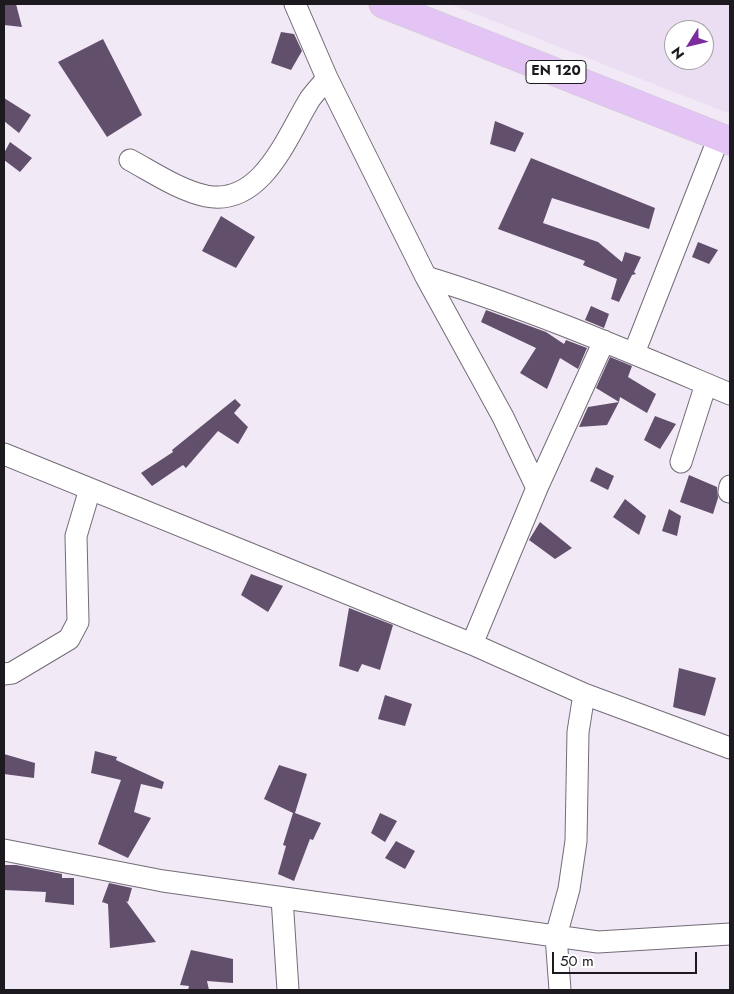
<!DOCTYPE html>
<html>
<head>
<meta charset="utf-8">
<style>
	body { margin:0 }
	#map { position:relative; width:734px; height:994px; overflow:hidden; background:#f1e9f6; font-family:Jost,sans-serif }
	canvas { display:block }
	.frame { position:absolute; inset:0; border:5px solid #1d1a1f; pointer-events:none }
	.north { position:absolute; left:664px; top:20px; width:50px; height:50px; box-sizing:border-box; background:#fff; border:1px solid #a5a3a5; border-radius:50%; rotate:234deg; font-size:14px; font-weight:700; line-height:20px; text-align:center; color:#1d1a1f }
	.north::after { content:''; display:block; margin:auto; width:18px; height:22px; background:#7c2c9d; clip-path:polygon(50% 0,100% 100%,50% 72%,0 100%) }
	.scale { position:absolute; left:552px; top:952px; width:145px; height:22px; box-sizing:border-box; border:2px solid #1d1a1f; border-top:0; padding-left:6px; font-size:15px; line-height:18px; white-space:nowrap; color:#1d1a1f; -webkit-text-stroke:4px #fff; paint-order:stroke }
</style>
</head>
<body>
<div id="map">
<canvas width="734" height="994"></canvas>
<div class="frame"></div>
<div class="north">N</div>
<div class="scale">50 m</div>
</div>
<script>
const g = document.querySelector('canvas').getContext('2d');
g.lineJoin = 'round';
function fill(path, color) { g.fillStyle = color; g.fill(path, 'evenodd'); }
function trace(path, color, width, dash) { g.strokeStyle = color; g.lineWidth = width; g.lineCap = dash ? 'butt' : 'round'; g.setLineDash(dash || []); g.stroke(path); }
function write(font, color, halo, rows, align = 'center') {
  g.font = font + ' Jost,sans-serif'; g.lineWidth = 5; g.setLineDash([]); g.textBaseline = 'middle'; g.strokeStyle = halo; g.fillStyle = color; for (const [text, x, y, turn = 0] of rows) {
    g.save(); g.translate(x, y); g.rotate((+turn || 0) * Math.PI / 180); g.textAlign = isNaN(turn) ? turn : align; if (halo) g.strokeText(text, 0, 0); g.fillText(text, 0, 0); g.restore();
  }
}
fill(new Path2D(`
	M 450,4 L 730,4 L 730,114 ZM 674,30 L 704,30 L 704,60 L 674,60 Z`), '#ebdef2');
fill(new Path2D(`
	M 4,4 L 16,4 L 22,27 L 4,25 Z
	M 281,32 L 294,34 L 302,51 L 291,70 L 271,63 Z
	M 103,39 L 142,115 L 107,137 L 58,62 Z
	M 4,98 L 31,115 L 19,133 L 4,121 Z
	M 495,121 L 524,133 L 515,152 L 490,144 Z
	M 10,142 L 32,158 L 20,172 L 4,160 L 4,153 Z
	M 531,158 L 655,208 L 649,229 L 552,198 L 543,223 L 598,242 L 622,262 L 625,252 L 641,257 L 634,272 L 636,274 L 632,275 L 619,302 L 611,299 L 617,279 L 583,265 L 585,261 L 498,229 Z
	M 221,216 L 255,237 L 236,268 L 202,251 Z
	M 698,242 L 718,250 L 709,264 L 692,257 Z
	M 591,306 L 609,314 L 604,328 L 585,320 Z
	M 486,310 L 546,332 L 564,344 L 566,340 L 587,348 L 578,369 L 560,358 L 547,389 L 520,373 L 536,348 L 481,322 Z
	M 610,357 L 632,366 L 628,377 L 656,394 L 647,413 L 620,397 L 619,402 L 596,388 Z
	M 235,399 L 241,405 L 234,413 L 248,427 L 238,444 L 218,431 L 186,468 L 183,465 L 152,486 L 141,473 L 173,452 L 172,450 Z
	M 619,402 L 607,425 L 579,427 L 588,407 Z
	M 655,416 L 676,424 L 660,449 L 644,440 Z
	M 596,467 L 614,476 L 608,490 L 590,481 Z
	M 689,475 L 717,487 L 718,498 L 713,514 L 680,502 Z
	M 625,499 L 646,516 L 639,535 L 613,517 Z
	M 669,509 L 681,516 L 677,536 L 662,531 Z
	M 540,522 L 572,548 L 555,559 L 529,540 Z
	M 251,574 L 283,586 L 268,612 L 241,595 Z
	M 349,608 L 393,625 L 380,670 L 362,664 L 358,672 L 339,666 Z
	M 679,668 L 716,678 L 705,716 L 673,707 Z
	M 385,695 L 412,704 L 405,726 L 378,719 Z
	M 95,751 L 117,757 L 116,760 L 164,782 L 162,789 L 141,784 L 134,812 L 151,818 L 128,858 L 98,844 L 121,780 L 91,773 Z
	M 4,754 L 35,763 L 34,778 L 4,774 Z
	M 279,765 L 307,774 L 295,813 L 321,823 L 313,840 L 310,839 L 294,881 L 278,874 L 286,846 L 283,845 L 293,813 L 264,799 Z
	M 380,813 L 397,821 L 385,842 L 371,833 Z
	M 396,841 L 415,851 L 405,869 L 385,858 Z
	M 4,865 L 16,865 L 62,874 L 62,878 L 74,878 L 74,905 L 45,902 L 46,892 L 4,890 Z
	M 109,883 L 132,888 L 128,902 L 126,901 L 156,942 L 110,948 L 108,904 L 102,902 Z
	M 191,950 L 233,959 L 233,983 L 207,981 L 209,990 L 188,990 L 189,986 L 180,985 Z`), '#624f6b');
const street = new Path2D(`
	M 295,4 L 327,78 L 426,277 C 531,309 630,352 730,394
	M 130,160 C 154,173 179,190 206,196 C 262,207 287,136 310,99 C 315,92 322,85 327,78
	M 426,277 L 503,417 L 537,488
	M 634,353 L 719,137
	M 4,454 L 472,644 L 584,694 L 730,748
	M 681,462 L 706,384
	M 729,492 L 730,486
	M 472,644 L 537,488 L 604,341
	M 4,674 L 12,673 L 69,639 L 78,622 L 76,536 L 90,489
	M 4,850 L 163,881 L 598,942 L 730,934
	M 282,898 L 288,990
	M 560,990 L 556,936 L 569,889 L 576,841 L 578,732 L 584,694`);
const primary = new Path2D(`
	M 383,4 L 730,141`);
trace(street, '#736c77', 23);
trace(primary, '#cdcdce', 29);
trace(street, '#fff', 21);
trace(primary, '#e3c4f4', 28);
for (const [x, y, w] of [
	[556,72,60]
]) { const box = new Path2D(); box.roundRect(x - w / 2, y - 11.5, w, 23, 4); g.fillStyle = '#fff'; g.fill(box); trace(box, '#1d1a1f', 1); }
write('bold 14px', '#1d1a1f', null, [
	["EN 120",556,72]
]);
</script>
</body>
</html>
